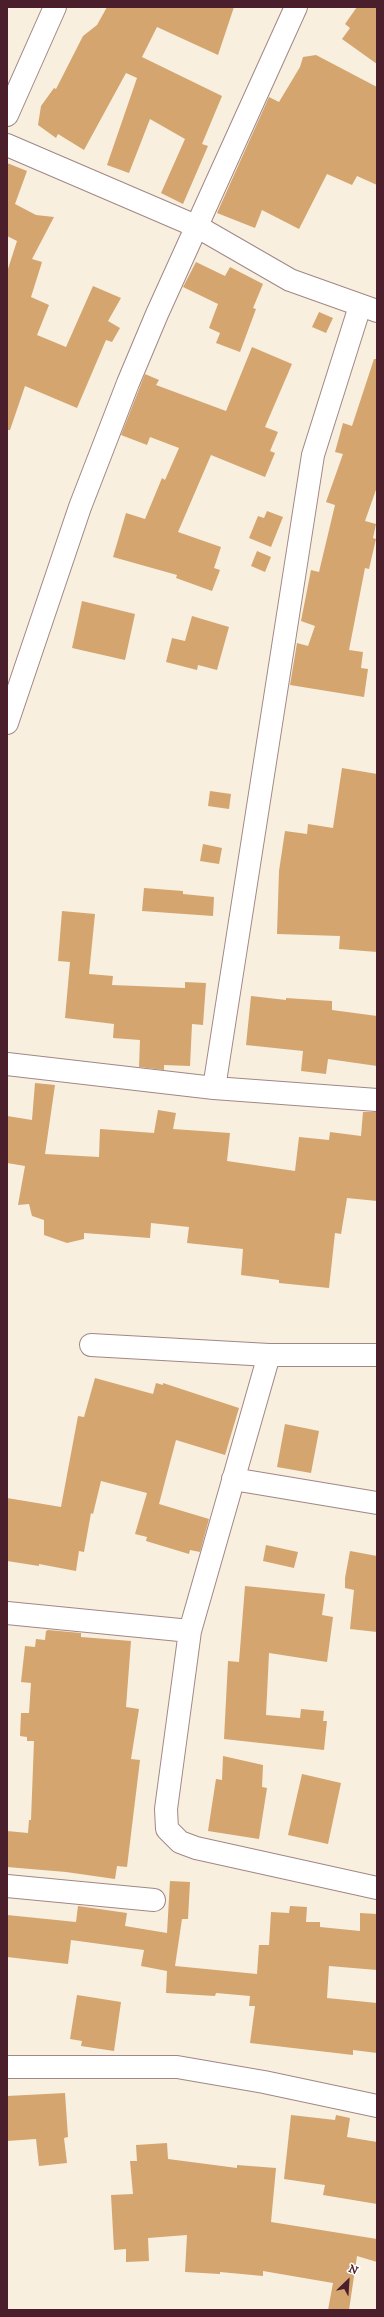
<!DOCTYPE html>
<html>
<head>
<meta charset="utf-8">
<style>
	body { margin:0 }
	#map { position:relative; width:384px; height:2317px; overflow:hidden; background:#f8efdf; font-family:"IM FELL DW Pica",serif }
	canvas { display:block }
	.frame { position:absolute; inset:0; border:8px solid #4a1f2b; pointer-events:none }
	.north { position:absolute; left:328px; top:2261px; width:40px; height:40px; -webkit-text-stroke:3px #fff; paint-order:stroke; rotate:25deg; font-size:11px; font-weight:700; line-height:16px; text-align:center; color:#4a1f2b }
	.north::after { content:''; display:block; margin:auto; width:14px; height:18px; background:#4a1f2b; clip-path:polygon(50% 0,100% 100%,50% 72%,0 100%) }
</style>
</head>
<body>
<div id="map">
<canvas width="384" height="2317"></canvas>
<div class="frame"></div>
<div class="north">N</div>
</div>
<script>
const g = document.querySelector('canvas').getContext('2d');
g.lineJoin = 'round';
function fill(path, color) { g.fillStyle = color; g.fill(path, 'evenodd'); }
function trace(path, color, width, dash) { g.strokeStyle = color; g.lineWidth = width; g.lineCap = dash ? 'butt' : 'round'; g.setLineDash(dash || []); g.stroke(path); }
fill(new Path2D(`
	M 107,7 L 234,7 L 218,55 L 157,27 L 142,57 L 222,96 L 202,144 L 208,146 L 183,204 L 161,193 L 185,139 L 150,119 L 129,173 L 107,165 L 137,78 L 126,73 L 84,150 L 58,134 L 56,138 L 38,125 L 41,106 L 54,88 L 56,89 L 83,36 L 97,25 Z
	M 357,7 L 377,7 L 377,64 L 342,39 L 350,28 L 345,24 Z
	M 316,55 L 377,87 L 377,185 L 357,176 L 352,185 L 327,174 L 299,229 L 262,210 L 255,228 L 217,213 L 269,97 L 279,102 L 300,67 L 303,57 Z
	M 7,163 L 27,171 L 15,204 L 36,215 L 54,217 L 32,259 L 42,262 L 31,297 L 49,305 L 37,335 L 66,347 L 93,286 L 121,298 L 108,321 L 120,328 L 112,342 L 106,340 L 77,408 L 25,386 L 10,430 L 7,430 L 7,272 L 17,241 L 7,236 Z
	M 196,262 L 225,276 L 230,267 L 263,284 L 253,308 L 256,309 L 240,352 L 216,343 L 220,333 L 209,328 L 218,304 L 183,287 Z
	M 319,312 L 333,318 L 326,333 L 312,327 Z
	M 252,347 L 292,364 L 265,427 L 278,432 L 270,451 L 275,453 L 265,477 L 211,455 L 178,532 L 221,547 L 214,568 L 220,570 L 212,591 L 176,578 L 177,575 L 113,557 L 126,513 L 145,519 L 162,478 L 165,480 L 179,448 L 150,437 L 147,445 L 121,435 L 145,374 L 159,380 L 156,385 L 226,411 Z
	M 374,359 L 377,359 L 377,487 L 365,521 L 376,524 L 373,538 L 376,539 L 369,569 L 365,568 L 349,650 L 363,652 L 361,668 L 368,669 L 364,697 L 290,685 L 297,643 L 308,646 L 315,626 L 301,621 L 311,570 L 319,572 L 335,505 L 326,502 L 343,454 L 335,452 L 343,423 L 352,426 Z
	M 267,511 L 283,517 L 271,547 L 249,538 L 258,516 L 264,518 Z
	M 257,551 L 271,557 L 265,572 L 251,566 Z
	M 82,601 L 135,614 L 125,660 L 72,648 Z
	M 192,616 L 229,627 L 217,670 L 198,665 L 197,670 L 166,662 L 172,638 L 185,641 Z
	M 342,768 L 377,774 L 377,952 L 339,949 L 340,936 L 277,934 L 279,871 L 285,831 L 307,834 L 308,824 L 333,828 Z
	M 210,791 L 231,794 L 229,809 L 208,806 Z
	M 203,844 L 222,848 L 219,864 L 200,861 Z
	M 144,888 L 183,891 L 183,894 L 214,897 L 213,916 L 142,911 Z
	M 62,911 L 95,914 L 89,974 L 113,976 L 112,985 L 185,988 L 185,982 L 206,983 L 203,1025 L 192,1024 L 190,1066 L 164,1065 L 164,1070 L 139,1067 L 140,1040 L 113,1038 L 114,1024 L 65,1018 L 70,962 L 58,961 Z
	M 251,996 L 286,1000 L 286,998 L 332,1001 L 332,1010 L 377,1016 L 377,1066 L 328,1059 L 326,1074 L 301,1071 L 303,1051 L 246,1045 Z
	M 35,1083 L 55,1085 L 45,1154 L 99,1157 L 100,1129 L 154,1133 L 158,1110 L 176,1113 L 173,1129 L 230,1133 L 227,1161 L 295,1171 L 299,1137 L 329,1140 L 330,1132 L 361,1136 L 363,1112 L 377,1112 L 377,1201 L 347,1198 L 341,1234 L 335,1233 L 329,1288 L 279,1283 L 279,1280 L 241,1275 L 243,1249 L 187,1243 L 189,1227 L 151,1223 L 150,1238 L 84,1233 L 84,1239 L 67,1243 L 44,1235 L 44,1220 L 32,1216 L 29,1204 L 18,1205 L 25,1166 L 7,1163 L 7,1116 L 32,1120 Z
	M 95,1378 L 153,1394 L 156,1383 L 163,1385 L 163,1383 L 239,1408 L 225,1455 L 176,1440 L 159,1504 L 209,1519 L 200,1552 L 190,1550 L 189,1554 L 146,1541 L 147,1537 L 135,1534 L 147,1493 L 101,1481 L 93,1514 L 91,1513 L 84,1552 L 79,1551 L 76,1571 L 39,1564 L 39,1566 L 7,1561 L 7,1498 L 61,1507 L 78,1416 L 84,1417 Z
	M 285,1424 L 319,1431 L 311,1473 L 277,1467 Z
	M 266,1545 L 298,1552 L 294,1568 L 263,1561 Z
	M 350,1551 L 377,1556 L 377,1632 L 350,1629 L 354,1590 L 345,1588 L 345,1578 Z
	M 245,1586 L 325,1594 L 322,1615 L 333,1617 L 327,1662 L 269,1653 L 266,1715 L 300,1718 L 301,1709 L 324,1711 L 323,1721 L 327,1721 L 324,1750 L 224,1739 L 228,1661 L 239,1662 Z
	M 48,1630 L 81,1633 L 81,1637 L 131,1641 L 126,1707 L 139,1709 L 131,1759 L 140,1760 L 127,1867 L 117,1866 L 115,1879 L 66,1872 L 7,1867 L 7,1831 L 28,1833 L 29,1820 L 31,1820 L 34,1741 L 27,1741 L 27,1737 L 20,1736 L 21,1713 L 29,1713 L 31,1683 L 21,1682 L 25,1646 L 35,1647 L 36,1639 L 45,1640 L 46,1631 Z
	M 223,1756 L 263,1765 L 262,1787 L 267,1788 L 259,1839 L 208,1831 L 216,1779 L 222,1780 Z
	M 302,1774 L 341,1783 L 328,1844 L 288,1835 Z
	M 170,1881 L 190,1882 L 188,1919 L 182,1919 L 175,1966 L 257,1974 L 259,1945 L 269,1945 L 271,1912 L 289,1913 L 290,1906 L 307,1907 L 306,1922 L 320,1922 L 320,1927 L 360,1931 L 360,1913 L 377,1914 L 377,1970 L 329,1966 L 327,1998 L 377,2003 L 377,2053 L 353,2050 L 353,2055 L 250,2043 L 255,2006 L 249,2006 L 250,1996 L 216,1993 L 215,1996 L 166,1993 L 167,1971 L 141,1966 L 144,1950 L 71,1940 L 68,1964 L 7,1957 L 7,1915 L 76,1922 L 78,1906 L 127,1913 L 125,1926 L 167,1933 Z
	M 77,1995 L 121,2002 L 114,2051 L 81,2046 L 82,2041 L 70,2039 Z
	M 65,2093 L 68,2137 L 64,2138 L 67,2163 L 39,2166 L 36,2139 L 7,2141 L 7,2096 Z
	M 291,2115 L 335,2120 L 336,2115 L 350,2118 L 347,2137 L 377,2142 L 377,2204 L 323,2195 L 325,2185 L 284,2179 Z
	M 167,2143 L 168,2159 L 237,2168 L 237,2165 L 276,2168 L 271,2222 L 377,2239 L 377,2262 L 357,2256 L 349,2310 L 328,2310 L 333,2283 L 263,2271 L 263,2276 L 220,2272 L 220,2274 L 185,2272 L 187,2235 L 148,2238 L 149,2261 L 126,2262 L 126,2249 L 114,2250 L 111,2195 L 133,2194 L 130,2161 L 137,2161 L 136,2145 Z`), '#d4a56f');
const minor = new Path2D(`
	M 7,115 L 55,7
	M 7,145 L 198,227 L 290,280 L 377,311
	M 7,723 L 80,507 L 128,383 L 157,314 L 296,7
	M 7,1064 L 214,1088 L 377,1100
	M 214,1088 L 313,455 L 360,306
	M 91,1345 L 269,1355 L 377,1355
	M 269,1355 L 190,1631 L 166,1809 L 167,1829 L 180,1842 L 196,1848 L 377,1888
	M 233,1479 L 377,1503
	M 7,1613 L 190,1631
	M 7,1886 L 154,1900
	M 7,2067 L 177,2067 L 264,2082 L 377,2106`);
trace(minor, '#a18785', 24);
trace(minor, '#fff', 22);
</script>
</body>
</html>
